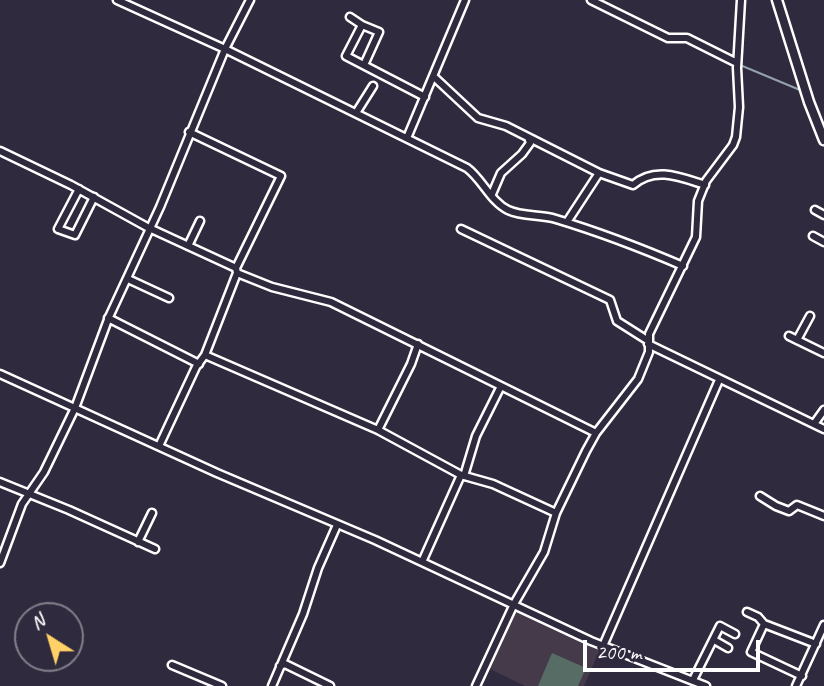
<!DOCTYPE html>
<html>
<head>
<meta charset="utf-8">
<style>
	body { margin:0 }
	#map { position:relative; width:824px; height:686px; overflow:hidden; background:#2f2a3d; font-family:Caveat,sans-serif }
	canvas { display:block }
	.north { position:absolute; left:14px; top:602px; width:70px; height:70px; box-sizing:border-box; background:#2f2a3d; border:2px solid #827f8b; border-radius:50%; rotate:323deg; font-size:19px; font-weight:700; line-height:28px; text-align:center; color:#fff }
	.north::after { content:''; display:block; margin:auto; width:24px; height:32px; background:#ffd166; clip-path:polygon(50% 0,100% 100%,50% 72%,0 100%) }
	.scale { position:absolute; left:583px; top:640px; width:177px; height:32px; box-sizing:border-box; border:4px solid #fff; border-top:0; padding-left:9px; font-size:21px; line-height:24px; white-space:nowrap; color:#fff; -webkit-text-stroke:5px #2f2a3d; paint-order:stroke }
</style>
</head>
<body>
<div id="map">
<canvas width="824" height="686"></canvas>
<div class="north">N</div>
<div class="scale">200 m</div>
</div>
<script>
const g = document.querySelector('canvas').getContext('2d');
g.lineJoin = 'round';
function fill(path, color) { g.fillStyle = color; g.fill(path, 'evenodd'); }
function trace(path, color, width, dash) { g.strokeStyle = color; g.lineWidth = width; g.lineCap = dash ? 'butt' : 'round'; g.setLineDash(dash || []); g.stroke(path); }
fill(new Path2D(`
	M 517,607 L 601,647 L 584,686 L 525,686 L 488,668 Z`), '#453a49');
fill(new Path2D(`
	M 552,653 L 586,668 L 578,686 L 538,686 Z`), '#586c66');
trace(new Path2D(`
	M 740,65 L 800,90`), '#94a2ad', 2);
const minor = new Path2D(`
	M 117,0 L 225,49 L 467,168 C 482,179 491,202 508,210 C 523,217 540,214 556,219 C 599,232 641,248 683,266
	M 591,0 L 668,38 L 687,38 L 737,63
	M 350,17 L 362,25
	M 364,65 L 379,32 L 362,25 L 346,56 L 425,97
	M 433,76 L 478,118 L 506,126 L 599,173 L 633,185 C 655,166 680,177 705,185
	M 356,113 L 373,86
	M 407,138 L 465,0
	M 0,151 L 71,185 L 147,227 L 236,268
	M 79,189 L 58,229 L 75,235 L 94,197
	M 492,194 L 501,173 L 522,154 L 530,143 L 528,137
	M 815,210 L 824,215
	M 567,222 L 599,173
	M 461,229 L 610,300 L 617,321 L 647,340
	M 813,236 L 824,242
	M 188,246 L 200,221
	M 237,273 L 272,287 L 331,302 L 596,433
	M 128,279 L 169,298
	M 108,318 L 199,364
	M 789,336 L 824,353
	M 797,340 L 810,316
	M 648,344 L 824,429
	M 205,355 L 378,430 L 461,475 L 493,484 L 556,513
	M 0,374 L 217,473 L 375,540 L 591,641 L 706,686
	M 814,424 L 824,410
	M 378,430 L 411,364 L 418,344
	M 159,446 L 196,367 L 205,355 L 237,273 L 236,268 L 281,176 L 189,132
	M 464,476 L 476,436 L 501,386
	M 0,482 L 69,510 L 155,549
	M 760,496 L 776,506 L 789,511 L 797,505 L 824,516
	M 138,542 L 152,513
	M 422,562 L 461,475
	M 0,563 L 22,504 L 44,472 L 75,408 L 109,317 L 160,207 L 225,49 L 250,0
	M 747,612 L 758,617 L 764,624 L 751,652 L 802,676
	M 764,624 L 816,644
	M 714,640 L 728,648
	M 603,646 L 719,380
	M 172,665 L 222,686
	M 280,666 L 285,664 L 330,686
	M 693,680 L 720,626 L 735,634
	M 272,686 L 303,614 L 318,568 L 337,525
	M 476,686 L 514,604 L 544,552 L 556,513 L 586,451 L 596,433 L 638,379 L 649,352 L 649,334 L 696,237 L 698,201 L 706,181 L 733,145 L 736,137 L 739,107 L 737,68 L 741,0
	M 796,686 L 824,625`);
const major = new Path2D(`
	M 777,0 L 809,102 L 824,140`);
trace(minor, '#fff', 11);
trace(major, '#fff', 13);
trace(minor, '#2f2a3d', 6);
trace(major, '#2f2a3d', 8);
</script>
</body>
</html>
